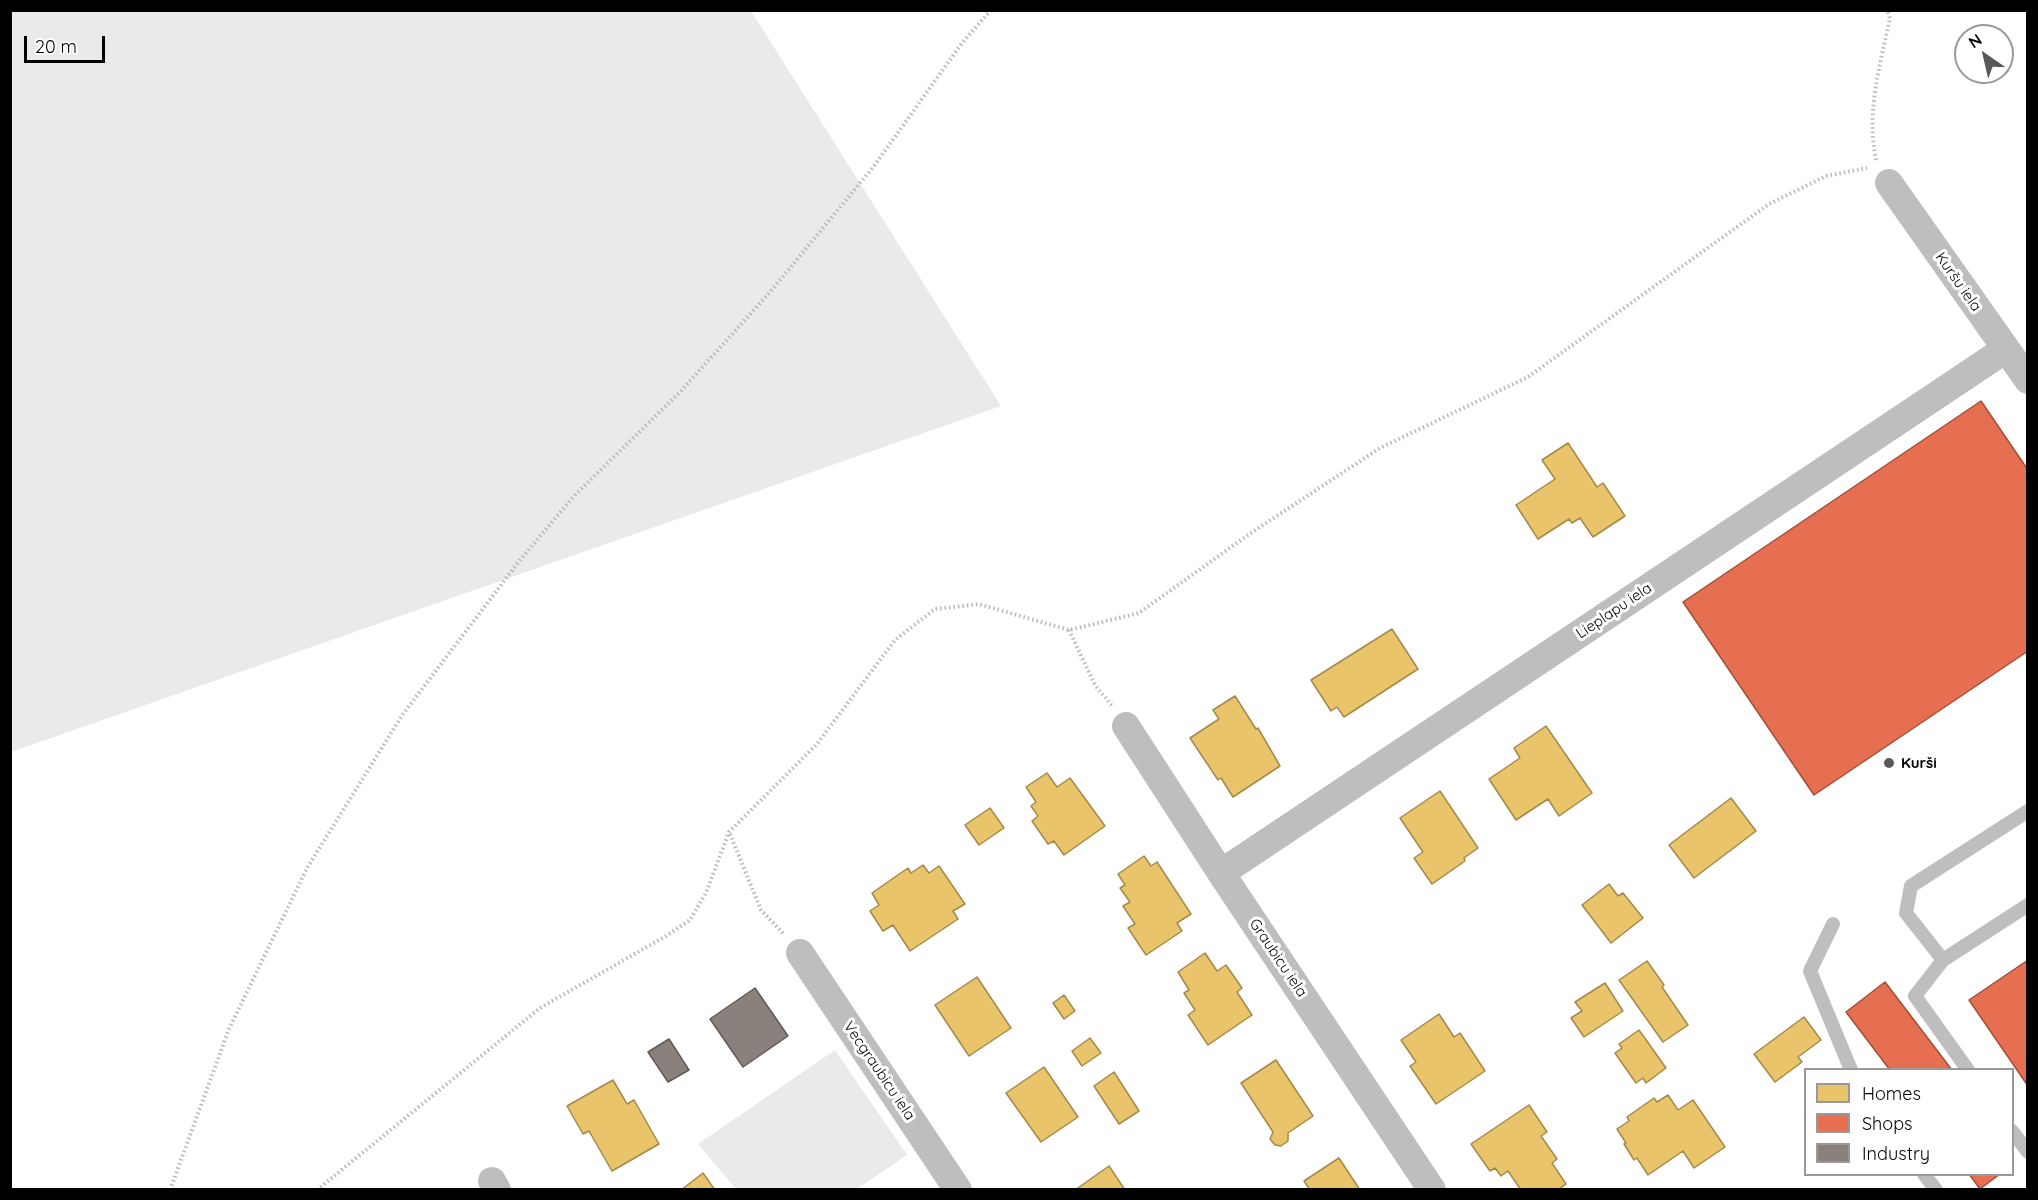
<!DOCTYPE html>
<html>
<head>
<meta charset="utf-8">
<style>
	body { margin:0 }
	#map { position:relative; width:2038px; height:1200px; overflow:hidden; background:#fff; font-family:Quicksand,sans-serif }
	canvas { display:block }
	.frame { position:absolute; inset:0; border:12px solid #000; pointer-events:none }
	.legend { position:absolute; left:1804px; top:1068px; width:210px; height:108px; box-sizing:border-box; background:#fff; border:2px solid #999; margin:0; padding:8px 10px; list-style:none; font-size:18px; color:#000 }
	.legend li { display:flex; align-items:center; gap:12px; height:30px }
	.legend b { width:30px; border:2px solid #999 }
	.north { position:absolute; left:1954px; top:24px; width:60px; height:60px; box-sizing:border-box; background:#fff; border:2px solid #999; border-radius:50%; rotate:326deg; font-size:16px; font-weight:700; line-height:24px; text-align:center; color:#000 }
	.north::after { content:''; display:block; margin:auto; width:21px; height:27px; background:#595959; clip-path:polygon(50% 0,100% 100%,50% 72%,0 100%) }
	.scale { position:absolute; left:24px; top:36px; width:81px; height:27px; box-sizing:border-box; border:3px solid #000; border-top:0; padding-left:8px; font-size:18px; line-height:21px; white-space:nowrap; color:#000; -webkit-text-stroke:4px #fff; paint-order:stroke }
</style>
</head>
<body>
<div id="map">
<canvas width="2038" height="1200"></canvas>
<div class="frame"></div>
<ul class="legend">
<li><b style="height:16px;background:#e9c46a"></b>Homes</li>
<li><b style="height:16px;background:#e76f51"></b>Shops</li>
<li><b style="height:16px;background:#8a817c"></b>Industry</li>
</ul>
<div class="north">N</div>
<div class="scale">20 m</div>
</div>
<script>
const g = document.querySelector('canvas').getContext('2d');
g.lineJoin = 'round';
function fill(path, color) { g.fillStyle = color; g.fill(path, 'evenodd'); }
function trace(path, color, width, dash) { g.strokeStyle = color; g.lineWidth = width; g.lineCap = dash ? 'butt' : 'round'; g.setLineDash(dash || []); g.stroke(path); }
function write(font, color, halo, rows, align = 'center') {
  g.font = font + ' Quicksand,sans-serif'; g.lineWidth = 6; g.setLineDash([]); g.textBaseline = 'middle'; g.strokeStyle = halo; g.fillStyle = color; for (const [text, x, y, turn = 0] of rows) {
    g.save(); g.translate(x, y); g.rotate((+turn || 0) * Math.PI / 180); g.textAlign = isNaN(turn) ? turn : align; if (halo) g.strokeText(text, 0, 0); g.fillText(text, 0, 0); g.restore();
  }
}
fill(new Path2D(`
	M 10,11 L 751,11 L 1001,406 L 11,752 Z
	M 835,1050 L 907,1155 L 857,1189 L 736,1189 L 698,1144 Z`), '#eaeaea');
const homes = new Path2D(`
	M 1568,443 L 1597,487 L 1603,483 L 1625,516 L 1593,537 L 1580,518 L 1572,523 L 1569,519 L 1538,539 L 1516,505 L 1555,479 L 1542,460 Z
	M 1392,629 L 1418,669 L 1344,717 L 1337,707 L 1331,711 L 1311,680 Z
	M 1235,696 L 1256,729 L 1258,728 L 1280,766 L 1233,797 L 1221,778 L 1218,780 L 1190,738 L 1219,719 L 1213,710 Z
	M 1546,726 L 1592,793 L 1559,816 L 1548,799 L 1516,820 L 1489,779 L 1520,758 L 1514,748 Z
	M 1047,773 L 1057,787 L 1070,778 L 1105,826 L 1064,855 L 1054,841 L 1048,844 L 1032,821 L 1038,816 L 1031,806 L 1036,802 L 1026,787 Z
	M 1440,791 L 1478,848 L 1464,858 L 1465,861 L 1432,884 L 1414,858 L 1423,852 L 1400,818 Z
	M 1731,798 L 1756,831 L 1694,878 L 1669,845 Z
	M 990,808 L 1004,828 L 979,845 L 965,825 Z
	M 1144,856 L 1151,866 L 1157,862 L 1191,914 L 1177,923 L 1182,931 L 1146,955 L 1128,928 L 1135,924 L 1123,906 L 1130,902 L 1120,888 L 1125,885 L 1118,874 Z
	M 923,865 L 929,873 L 939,866 L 965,904 L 953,911 L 958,919 L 910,951 L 893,925 L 883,931 L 870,911 L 879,905 L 872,893 L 908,868 L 911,873 Z
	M 1609,884 L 1618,896 L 1623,893 L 1643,918 L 1611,943 L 1582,905 Z
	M 1205,953 L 1217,971 L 1226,965 L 1242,988 L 1237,992 L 1252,1015 L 1208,1045 L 1188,1015 L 1195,1010 L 1184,993 L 1189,990 L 1178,972 Z
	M 1647,961 L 1664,985 L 1662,987 L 1688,1025 L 1663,1042 L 1619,980 Z
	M 977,977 L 1011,1028 L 969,1056 L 935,1005 Z
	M 1605,983 L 1623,1011 L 1584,1037 L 1571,1018 L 1582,1011 L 1575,1002 Z
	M 1064,995 L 1075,1011 L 1064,1019 L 1053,1003 Z
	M 1439,1014 L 1454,1037 L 1460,1033 L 1485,1071 L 1436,1104 L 1410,1066 L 1416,1062 L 1401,1040 Z
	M 1804,1017 L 1821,1040 L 1798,1057 L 1802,1062 L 1775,1082 L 1754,1054 Z
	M 1639,1030 L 1666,1068 L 1646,1083 L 1643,1078 L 1636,1083 L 1615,1053 L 1622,1048 L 1619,1044 Z
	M 1090,1038 L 1101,1053 L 1082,1066 L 1072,1051 Z
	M 1276,1060 L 1313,1116 L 1288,1133 L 1288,1141 L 1281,1146 L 1275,1145 L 1270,1139 L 1273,1132 L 1241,1083 Z
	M 1044,1067 L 1078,1117 L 1041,1142 L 1006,1093 Z
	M 1114,1072 L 1139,1111 L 1119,1124 L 1094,1086 Z
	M 613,1080 L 627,1104 L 634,1100 L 659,1144 L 612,1171 L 589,1131 L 583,1134 L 567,1106 Z
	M 1668,1095 L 1678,1110 L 1693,1100 L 1725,1147 L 1694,1168 L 1683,1151 L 1648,1175 L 1637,1158 L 1634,1160 L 1624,1144 L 1626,1143 L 1617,1129 L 1629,1121 L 1627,1117 L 1654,1098 L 1657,1102 Z
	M 1529,1105 L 1547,1132 L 1541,1136 L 1557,1159 L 1552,1163 L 1566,1184 L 1558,1190 L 1521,1190 L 1508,1171 L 1501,1176 L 1495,1168 L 1490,1171 L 1471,1144 Z
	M 1339,1158 L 1360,1190 L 1310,1190 L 1304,1181 Z
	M 1109,1166 L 1125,1190 L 1075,1190 Z
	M 703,1173 L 715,1190 L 681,1190 Z`);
fill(homes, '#e9c46a');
trace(homes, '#a3894a', 1.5);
const shops = new Path2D(`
	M 1981,401 L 2028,470 L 2028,651 L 1814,795 L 1683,602 Z
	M 2028,960 L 2028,1086 L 1969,1000 Z
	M 1885,982 L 1952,1070 L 1890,1070 L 1846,1012 Z
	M 1969,1174 L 2000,1174 L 1980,1189 Z`);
fill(shops, '#e76f51');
trace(shops, '#a24e39', 1.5);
const industry = new Path2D(`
	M 755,988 L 788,1036 L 743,1067 L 710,1019 Z
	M 669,1039 L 689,1070 L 668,1082 L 648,1052 Z`);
fill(industry, '#8a817c');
trace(industry, '#615a57', 1.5);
trace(new Path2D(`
	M 1876,160 C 1866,112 1880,65 1890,18 L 1887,10
	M 1069,630 L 1095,685 L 1112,706
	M 730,834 L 761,910 L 784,934
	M 170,1190 L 229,1029 L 307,868 L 403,714 L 520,560 L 574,496 L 680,392 L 771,291 L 874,166 L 962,43 L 991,10
	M 317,1190 L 540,1008 L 666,936 L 690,920 L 706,893 L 729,832 L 817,744 L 895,640 L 935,609 L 979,604 L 1069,630 L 1139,613 L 1248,535 L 1380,448 L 1528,377 L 1769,204 L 1826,176 L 1867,168`), '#b8b8b8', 4, [1.5, 3]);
trace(new Path2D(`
	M 2028,811 L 1911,886 L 1906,913 L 1943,960 L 2028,905
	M 1833,924 L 1810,971 L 1851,1070
	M 1943,960 L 1915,996 L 1968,1070
	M 2012,1131 L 2028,1152
	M 1924,1174 L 1936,1190`), '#bebebe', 14);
trace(new Path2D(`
	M 1889,183 L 2028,380
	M 1126,726 L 1221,873 L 1432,1190
	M 1221,873 L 2006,349
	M 800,953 L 958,1190
	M 492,1181 L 497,1190`), '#bebebe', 28);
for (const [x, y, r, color] of [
	[1889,763,6,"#595959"]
]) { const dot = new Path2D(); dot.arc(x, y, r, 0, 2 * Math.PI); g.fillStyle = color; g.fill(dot); trace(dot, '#fff', 2); }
write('15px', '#000', '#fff', [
	["Kuršu iela",1958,282,55],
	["Lieplapu iela",1614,611,-34],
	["Graubicu iela",1278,958,56],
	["Vecgraubicu iela",879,1071,56]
]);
write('bold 15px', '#000', '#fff', [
	["Kurši",1901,763]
], 'left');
</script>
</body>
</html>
